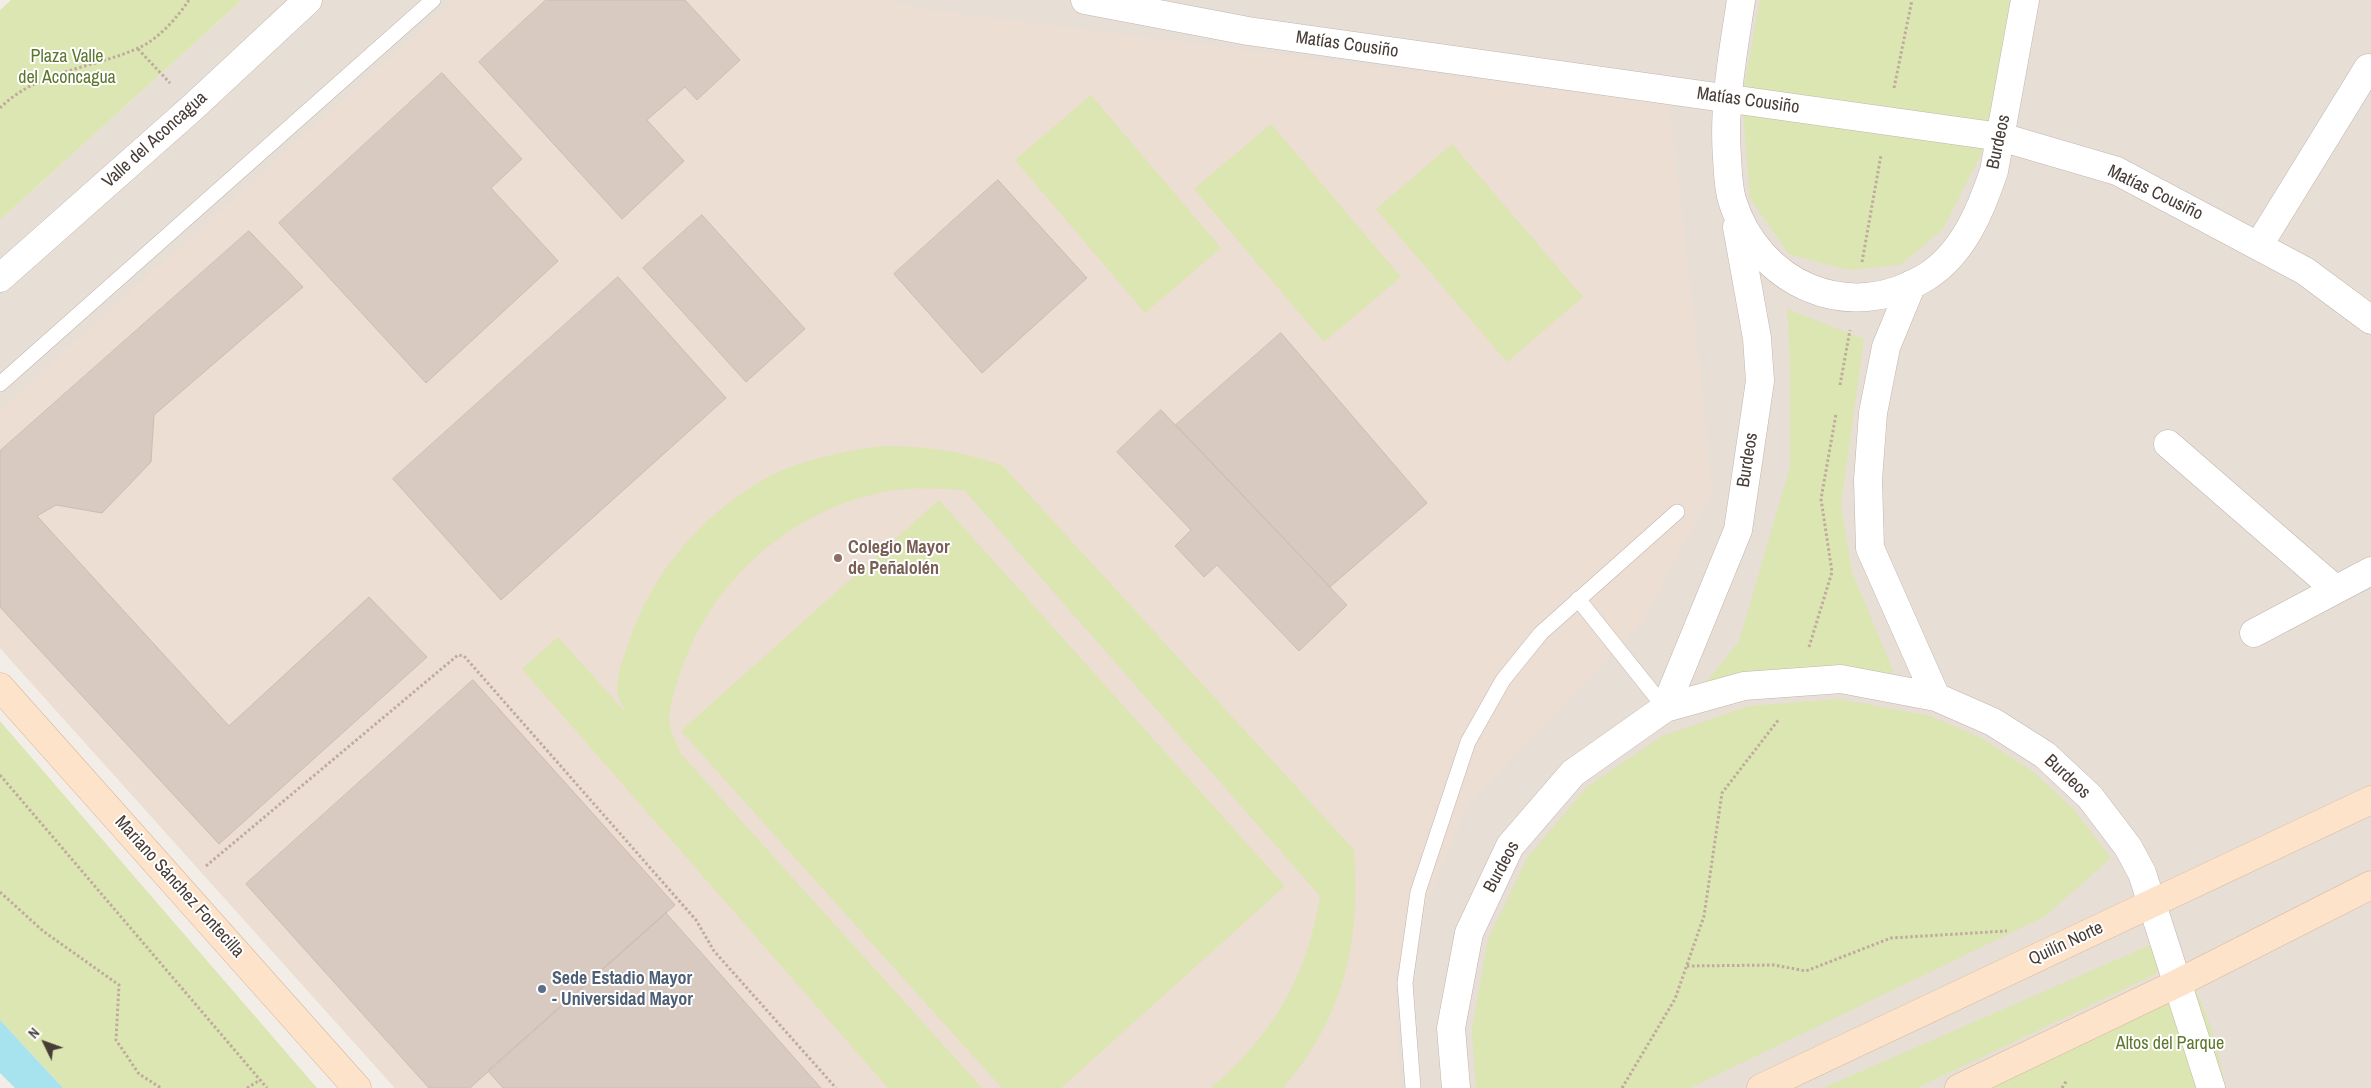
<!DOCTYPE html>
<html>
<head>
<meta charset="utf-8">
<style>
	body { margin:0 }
	#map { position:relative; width:2371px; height:1088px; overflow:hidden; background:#f3ede8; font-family:"Archivo Narrow",sans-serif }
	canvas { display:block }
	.north { position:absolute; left:20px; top:1018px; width:50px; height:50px; -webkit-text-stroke:4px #fff; paint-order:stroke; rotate:312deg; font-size:14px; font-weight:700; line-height:20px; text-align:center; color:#473c37 }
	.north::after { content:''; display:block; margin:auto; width:18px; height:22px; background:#473c37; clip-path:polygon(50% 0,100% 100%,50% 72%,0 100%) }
</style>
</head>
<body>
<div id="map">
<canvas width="2371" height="1088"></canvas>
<div class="north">N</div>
</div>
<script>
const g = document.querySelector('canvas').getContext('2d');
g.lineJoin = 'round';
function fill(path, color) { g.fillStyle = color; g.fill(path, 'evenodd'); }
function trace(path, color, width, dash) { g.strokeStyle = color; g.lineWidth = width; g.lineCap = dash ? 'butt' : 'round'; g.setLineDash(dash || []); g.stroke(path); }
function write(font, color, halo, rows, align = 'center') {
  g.font = font + ' "Archivo Narrow",sans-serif'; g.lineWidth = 4; g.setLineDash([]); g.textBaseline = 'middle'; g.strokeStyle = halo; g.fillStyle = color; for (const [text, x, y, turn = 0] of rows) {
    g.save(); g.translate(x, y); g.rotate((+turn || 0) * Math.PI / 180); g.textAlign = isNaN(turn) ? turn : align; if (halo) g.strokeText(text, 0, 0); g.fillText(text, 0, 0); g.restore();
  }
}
fill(new Path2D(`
	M 242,0 L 2371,0 L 2371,1088 L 395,1088 L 0,648 L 0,220 Z`), '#e7ded6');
fill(new Path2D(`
	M 454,0 L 892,0 L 918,8 L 1669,104 L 1702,386 L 1712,492 L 1641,624 L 1468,804 L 1395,977 L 1400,1088 L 395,1088 L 0,648 L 0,409 Z`), '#ecded3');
fill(new Path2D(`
	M 11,0 L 242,0 L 0,220 L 0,10 Z
	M 1760,0 L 2014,0 L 1988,140 L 1943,229 L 1900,265 L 1848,270 L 1789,254 L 1750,198 L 1742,98 Z
	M 1091,95 L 1221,248 L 1145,313 L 1015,160 Z
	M 1271,124 L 1401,277 L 1324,342 L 1194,189 Z
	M 1452,144 L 1583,297 L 1507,362 L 1376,209 Z
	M 1787,309 L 1864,339 L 1841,505 L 1852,572 L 1894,673 L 1797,675 L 1704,685 L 1739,641 L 1790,467 L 1790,359 Z
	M 881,446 C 927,446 959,451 1002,465 L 1354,850 C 1361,941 1344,1018 1283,1088 L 1211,1088 C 1273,1035 1307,977 1320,896 L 964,490 C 939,489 914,487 889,491 C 803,507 733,562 694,639 C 685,657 666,707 670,726 C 672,735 677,745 681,754 L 982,1088 L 888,1088 L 522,669 L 558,637 L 627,714 C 624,707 617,697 617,690 C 617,674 624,656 629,642 C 652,573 699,518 761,481 C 797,460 840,452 881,446 Z
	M 939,500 L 1285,886 L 1061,1088 L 1002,1088 L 681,731 Z
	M 1839,699 L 1930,716 L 1983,739 L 2032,771 L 2075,811 L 2111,858 L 2044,917 L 1690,1088 L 1476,1088 L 1472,1029 L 1488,939 L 1528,857 L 1587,787 L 1662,736 L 1749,706 Z
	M 0,721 L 317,1088 L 63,1088 L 0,1020 Z
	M 2150,945 L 2159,949 L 2161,961 L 2156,974 L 1917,1088 L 1823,1088 Z
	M 2194,985 C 2209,1020 2221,1050 2224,1088 L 1975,1088 Z`), '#dce6b2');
fill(new Path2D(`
	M 0,1020 L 63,1088 L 15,1088 L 0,1073 Z`), '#a7e3ee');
const building = new Path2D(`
	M 546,0 L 685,0 L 740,60 L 697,100 L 685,87 L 647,120 L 684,161 L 622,219 L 479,62 Z
	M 442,73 L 522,159 L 491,188 L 558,261 L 426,383 L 279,223 Z
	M 998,180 L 1087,278 L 982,373 L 894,274 Z
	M 702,215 L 805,329 L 746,382 L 643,268 Z
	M 249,231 L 303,287 L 154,415 L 151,462 L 102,513 L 56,505 L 37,516 L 229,726 L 369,597 L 427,657 L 219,844 L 0,607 L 0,451 Z
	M 618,277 L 726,398 L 501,600 L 393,479 Z
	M 1281,333 L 1427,503 L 1330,587 L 1176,425 Z
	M 1161,410 L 1347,605 L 1299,651 L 1217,565 L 1204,577 L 1175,546 L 1191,530 L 1117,452 Z
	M 473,680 L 675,905 L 470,1088 L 429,1088 L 246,884 Z
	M 666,913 L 821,1088 L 503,1088 L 488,1071 Z`);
fill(building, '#d8c9c1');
trace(building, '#cfbcb1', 1);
const lane = new Path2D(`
	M 0,384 L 433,0
	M 1578,599 L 1665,708
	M 1413,1088 L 1405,983 L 1418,892 L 1468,742 L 1503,680 L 1541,633 L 1677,512`);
const street = new Path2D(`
	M 1085,0 L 1248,31 L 2001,137 L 2117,171 L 2305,271 L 2371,320
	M 1741,0 C 1733,53 1723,105 1727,158 C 1728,172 1728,186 1732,200 C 1758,284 1848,325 1926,277 C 1963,254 1981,210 1994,171 L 2025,0
	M 2259,245 L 2368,68
	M 0,278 L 192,108 L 308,0
	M 1912,284 L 1886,347 L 1873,413 L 1868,480 L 1870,548 L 1936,697
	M 2168,444 L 2335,589
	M 2254,633 L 2371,571
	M 1665,708 L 1738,530 L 1760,381 L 1757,338 L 1737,227
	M 1456,1088 L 1451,1028 L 1469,933 L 1510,846 L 1573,773 L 1665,708 L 1744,686 L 1841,679 L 1936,697 L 1993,722 L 2045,755 L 2090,797 L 2128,847 L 2142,873 L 2211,1088`);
const secondary = new Path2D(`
	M 0,687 L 357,1088
	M 1761,1088 L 2371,800
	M 1959,1088 L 2176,984 L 2371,885`);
trace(lane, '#c2b5ae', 16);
trace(street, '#c2b5ae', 29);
trace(secondary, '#d5b79c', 29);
trace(new Path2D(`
	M 138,49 L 170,83
	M 1894,88 L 1912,0
	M 0,108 C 37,71 90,69 136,49 C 157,41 177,18 189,0
	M 1862,262 L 1881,155
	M 1840,385 L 1850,330
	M 1809,647 L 1832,572 L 1821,499 L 1836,414
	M 0,775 L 267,1088
	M 206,866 L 458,655 L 464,656 L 696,920 L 714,951 L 836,1088
	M 0,892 L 43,931 L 119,985 L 116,1040 L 139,1074 L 161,1088
	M 1687,966 L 1774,965 L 1806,971 L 1891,938 L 2007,931
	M 247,1088 L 260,1080
	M 1622,1088 L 1675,999 L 1704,916 L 1722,793 L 1779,719
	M 2062,1088 L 2067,1080`), '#c0aa9d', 3, [2.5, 2.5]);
trace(lane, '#fff', 15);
trace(street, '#fff', 28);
trace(secondary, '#fde3c9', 28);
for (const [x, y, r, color] of [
	[838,558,5,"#8d6e63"],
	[542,989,5,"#5c6f8a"]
]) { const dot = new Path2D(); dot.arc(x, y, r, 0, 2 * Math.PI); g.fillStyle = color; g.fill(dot); trace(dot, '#fff', 2); }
write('18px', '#473c37', '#fff', [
	["Matías Cousiño",1347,45,8],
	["Matías Cousiño",1748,101,8],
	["Valle del Aconcagua",155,140,-42],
	["Burdeos",1999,142,-78],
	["Matías Cousiño",2155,193,26],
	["Burdeos",1748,460,-81],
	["Burdeos",2067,777,43],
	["Burdeos",1502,867,-62],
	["Mariano Sánchez Fontecilla",179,887,48],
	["Quilín Norte",2066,944,-25]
]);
write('18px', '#5c772c', '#fff', [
	["Plaza Valle",67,57],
	["del Aconcagua",67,78],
	["Altos del Parque",2170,1044]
]);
write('bold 18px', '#785e54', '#fff', [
	["Colegio Mayor",848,548],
	["de Peñalolén",848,569]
], 'left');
write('bold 18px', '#4e5e75', '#fff', [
	["Sede Estadio Mayor",552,979],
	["- Universidad Mayor",552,1000]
], 'left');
</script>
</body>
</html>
